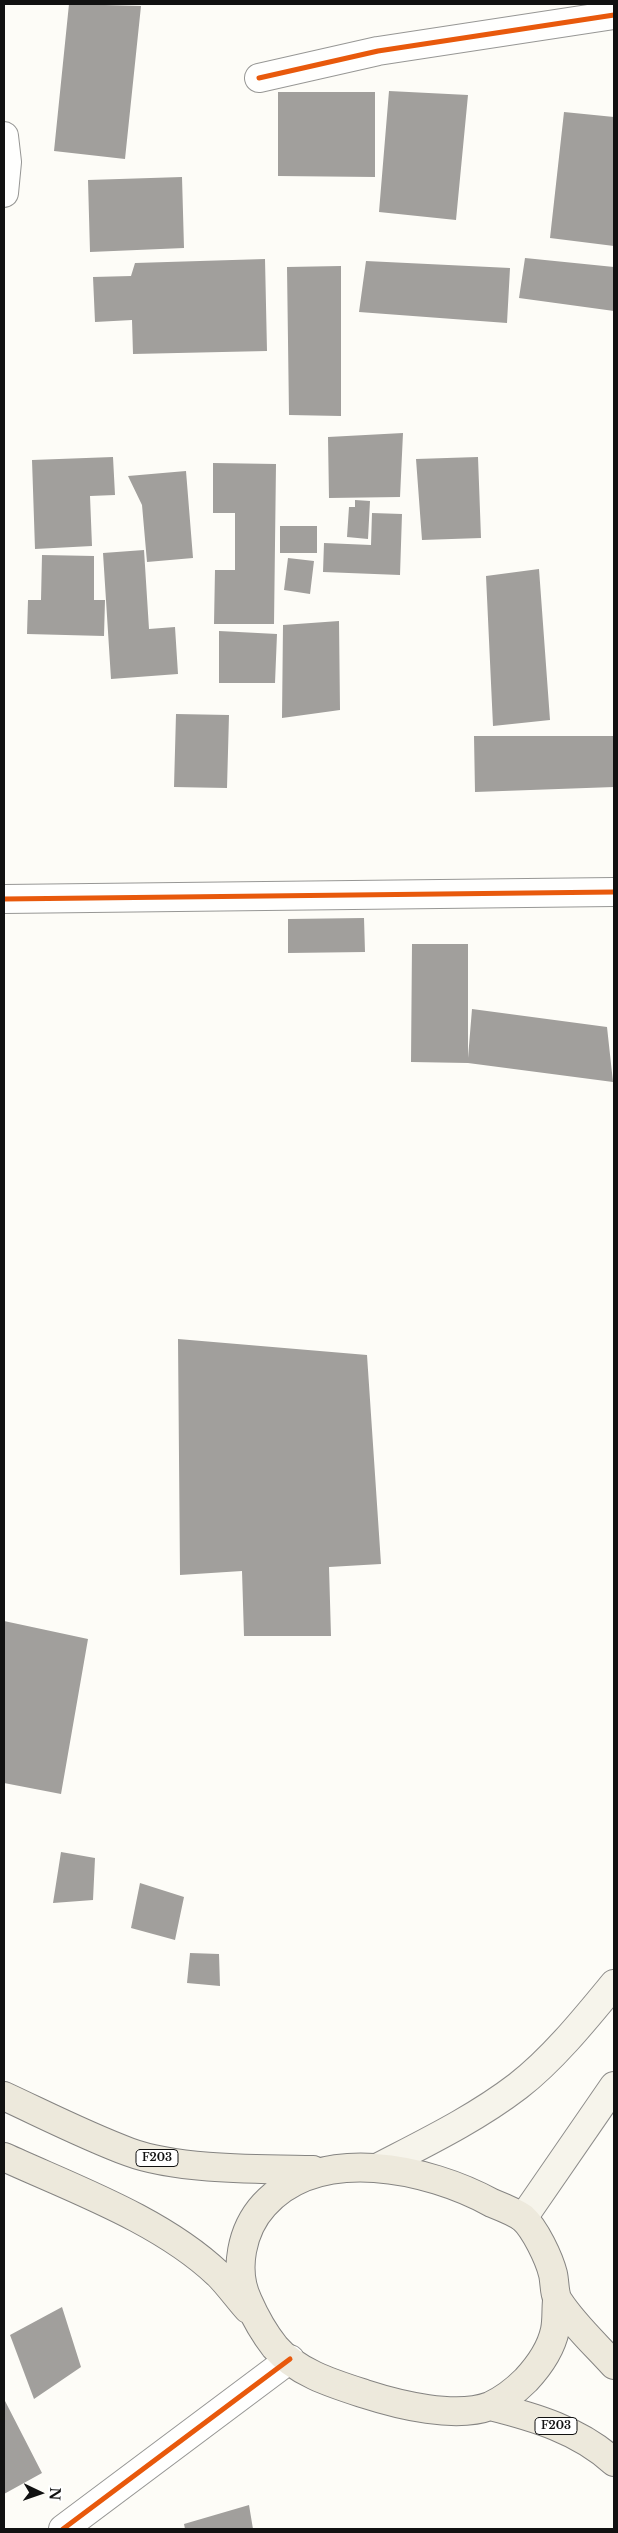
<!DOCTYPE html>
<html>
<head>
<meta charset="utf-8">
<style>
	body { margin:0 }
	#map { position:relative; width:618px; height:2533px; overflow:hidden; background:#fdfcf7; font-family:"Libre Baskerville",serif }
	canvas { display:block }
	.frame { position:absolute; inset:0; border:5px solid #111; pointer-events:none }
	.north { position:absolute; left:15px; top:2468px; width:50px; height:50px; -webkit-text-stroke:4px #fff; paint-order:stroke; rotate:93deg; font-size:14px; font-weight:700; line-height:20px; text-align:center; color:#111 }
	.north::after { content:''; display:block; margin:auto; width:18px; height:22px; background:#111; clip-path:polygon(50% 0,100% 100%,50% 72%,0 100%) }
</style>
</head>
<body>
<div id="map">
<canvas width="618" height="2533"></canvas>
<div class="frame"></div>
<div class="north">N</div>
</div>
<script>
const g = document.querySelector('canvas').getContext('2d');
g.lineJoin = 'round';
function fill(path, color) { g.fillStyle = color; g.fill(path, 'evenodd'); }
function trace(path, color, width, dash) { g.strokeStyle = color; g.lineWidth = width; g.lineCap = dash ? 'butt' : 'round'; g.setLineDash(dash || []); g.stroke(path); }
function write(font, color, halo, rows, align = 'center') {
  g.font = font + ' "Libre Baskerville",serif'; g.lineWidth = 5; g.setLineDash([]); g.textBaseline = 'middle'; g.strokeStyle = halo; g.fillStyle = color; for (const [text, x, y, turn = 0] of rows) {
    g.save(); g.translate(x, y); g.rotate((+turn || 0) * Math.PI / 180); g.textAlign = isNaN(turn) ? turn : align; if (halo) g.strokeText(text, 0, 0); g.fillText(text, 0, 0); g.restore();
  }
}
fill(new Path2D(`
	M 69,4 L 141,6 L 125,159 L 54,151 Z
	M 389,91 L 468,95 L 456,220 L 379,212 Z
	M 278,92 L 375,92 L 375,177 L 278,176 Z
	M 564,112 L 614,117 L 614,246 L 550,238 Z
	M 182,177 L 184,248 L 90,252 L 88,180 Z
	M 525,258 L 614,267 L 614,311 L 519,298 Z
	M 265,259 L 267,351 L 133,354 L 132,320 L 95,322 L 93,277 L 131,276 L 135,263 Z
	M 366,261 L 510,268 L 507,323 L 359,312 Z
	M 341,266 L 341,416 L 289,415 L 287,267 Z
	M 403,433 L 400,497 L 329,498 L 328,437 Z
	M 113,457 L 115,495 L 90,496 L 92,546 L 35,549 L 32,460 Z
	M 478,457 L 481,538 L 422,540 L 416,459 Z
	M 213,463 L 276,464 L 274,624 L 214,624 L 215,570 L 235,570 L 235,513 L 213,513 Z
	M 186,471 L 193,558 L 147,562 L 142,505 L 128,476 Z
	M 355,500 L 370,501 L 368,539 L 347,537 L 349,507 L 355,507 Z
	M 372,513 L 402,514 L 400,575 L 323,572 L 324,543 L 371,545 Z
	M 280,526 L 317,526 L 317,553 L 280,553 Z
	M 144,550 L 149,629 L 175,627 L 178,674 L 111,679 L 103,553 Z
	M 42,555 L 94,556 L 94,600 L 105,600 L 104,636 L 27,634 L 28,600 L 41,600 Z
	M 288,558 L 314,561 L 310,594 L 284,590 Z
	M 539,569 L 550,720 L 493,726 L 486,576 Z
	M 339,621 L 340,710 L 282,718 L 283,625 Z
	M 219,631 L 277,634 L 275,683 L 219,683 Z
	M 176,714 L 229,715 L 227,788 L 174,787 Z
	M 474,736 L 614,736 L 614,787 L 475,792 Z
	M 364,918 L 365,952 L 288,953 L 288,919 Z
	M 412,944 L 468,944 L 468,1058 L 472,1009 L 607,1027 L 613,1082 L 468,1063 L 411,1062 Z
	M 178,1339 L 367,1355 L 381,1564 L 329,1567 L 331,1636 L 244,1636 L 242,1571 L 180,1575 Z
	M 4,1621 L 88,1639 L 61,1794 L 4,1783 Z
	M 61,1852 L 95,1858 L 93,1900 L 53,1903 Z
	M 140,1883 L 184,1897 L 175,1940 L 131,1928 Z
	M 190,1953 L 219,1954 L 220,1986 L 187,1983 Z
	M 62,2307 L 81,2367 L 34,2399 L 10,2335 Z
	M 4,2399 L 42,2473 L 4,2494 Z
	M 249,2505 L 253,2529 L 185,2529 L 184,2524 Z`), '#a19f9c');
const street = new Path2D(`
	M 259,78 L 378,51 L 614,15
	M 4,136 L 7,162 L 4,193
	M 4,899 L 614,892
	M 63,2529 L 290,2359`);
const secondary = new Path2D(`
	M 377,2168 C 425,2143 475,2119 518,2086 C 553,2059 586,2018 614,1984
	M 523,2218 L 614,2086`);
const primary = new Path2D(`
	M 4,2096 C 45,2115 86,2136 129,2152 C 177,2170 260,2169 313,2170
	M 4,2157 C 74,2189 161,2220 218,2274 C 229,2285 238,2298 248,2309
	M 557,2301 C 556,2310 557,2320 555,2330 C 551,2349 539,2366 526,2380 C 516,2390 503,2400 490,2406 C 456,2419 399,2405 365,2394 C 334,2384 297,2373 275,2347 C 264,2333 255,2317 248,2301 C 233,2270 242,2229 264,2205 C 319,2144 428,2168 492,2203 C 502,2207 515,2212 523,2218 C 535,2229 549,2258 553,2274 C 555,2283 554,2295 559,2302 C 574,2325 596,2345 614,2365
	M 490,2406 C 534,2417 579,2430 614,2462`);
trace(street, '#979795', 30);
trace(secondary, '#8e8d8b', 30);
trace(primary, '#858482', 30);
trace(street, '#fffffe', 28);
trace(secondary, '#f6f4eb', 28);
trace(primary, '#ede9dc', 28);
trace(new Path2D(`
	M 259,78 L 378,51 L 614,15
	M 4,899 L 614,892
	M 63,2529 L 290,2359`), '#e8590c', 5);
for (const [x, y, w] of [
	[157,2158,42],
	[556,2426,42]
]) { const box = new Path2D(); box.roundRect(x - w / 2, y - 8.5, w, 17, 4); g.fillStyle = '#fff'; g.fill(box); trace(box, '#111', 1); }
write('bold 11px', '#111', null, [
	["F203",157,2158],
	["F203",556,2426]
]);
</script>
</body>
</html>
